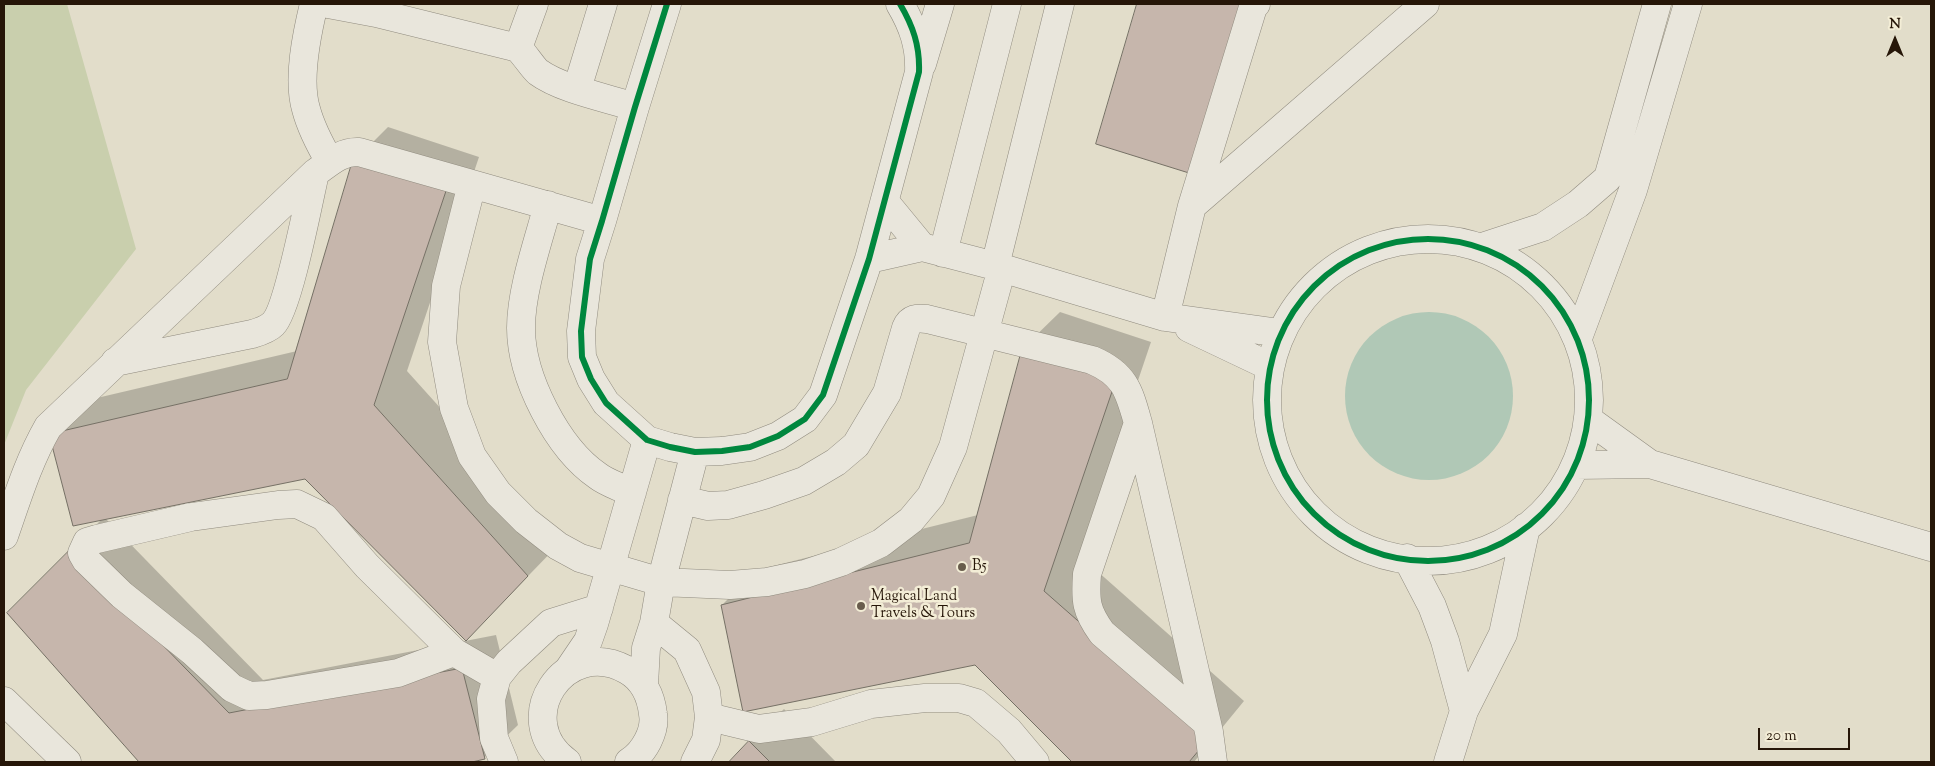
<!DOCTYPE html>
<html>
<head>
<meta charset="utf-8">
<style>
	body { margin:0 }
	#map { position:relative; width:1935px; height:766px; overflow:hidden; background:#e2ddca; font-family:"Sorts Mill Goudy",serif }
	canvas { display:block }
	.frame { position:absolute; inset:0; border:5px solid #261608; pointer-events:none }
	.north { position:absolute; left:1870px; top:15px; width:50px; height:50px; -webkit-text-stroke:4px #f3edd6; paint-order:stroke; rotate:0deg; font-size:14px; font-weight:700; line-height:20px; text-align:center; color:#261608 }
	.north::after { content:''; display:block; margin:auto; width:18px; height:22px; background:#261608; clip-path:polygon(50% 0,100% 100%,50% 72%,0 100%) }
	.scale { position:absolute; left:1758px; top:728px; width:92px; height:22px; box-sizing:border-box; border:2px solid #261608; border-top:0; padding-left:6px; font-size:15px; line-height:18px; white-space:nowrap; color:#261608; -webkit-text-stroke:4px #f3edd6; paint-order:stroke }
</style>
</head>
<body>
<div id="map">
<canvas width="1935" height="766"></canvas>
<div class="frame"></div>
<div class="north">N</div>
<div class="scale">20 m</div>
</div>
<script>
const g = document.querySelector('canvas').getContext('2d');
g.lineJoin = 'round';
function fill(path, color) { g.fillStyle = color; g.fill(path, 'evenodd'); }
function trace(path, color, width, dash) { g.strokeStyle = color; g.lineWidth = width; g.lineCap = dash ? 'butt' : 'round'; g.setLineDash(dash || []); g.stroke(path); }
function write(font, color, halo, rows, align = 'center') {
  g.font = font + ' "Sorts Mill Goudy",serif'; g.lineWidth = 5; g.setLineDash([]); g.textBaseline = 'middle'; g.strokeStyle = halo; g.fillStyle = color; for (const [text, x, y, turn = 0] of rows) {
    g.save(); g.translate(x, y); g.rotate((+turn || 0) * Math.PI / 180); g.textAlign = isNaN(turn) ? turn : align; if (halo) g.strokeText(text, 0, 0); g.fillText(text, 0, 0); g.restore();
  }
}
fill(new Path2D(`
	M 4,4 L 67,4 L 136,249 L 26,390 L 4,445 Z`), '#c9cfad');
fill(new Path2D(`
	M1345 396a84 84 0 1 1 168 0a84 84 0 1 1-168 0Z`), '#b0c8b6');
fill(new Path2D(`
	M 1138,4 L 1267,4 L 1097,143 Z
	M 388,127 L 479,157 L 407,371 L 561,542 L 500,605 L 306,477 L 105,518 L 263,680 L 496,635 L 518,725 L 484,758 L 466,762 L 140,762 L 8,613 L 103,518 L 51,434 L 84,401 L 297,351 L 354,161 Z
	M 1060,312 L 1151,342 L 1079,555 L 1244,701 L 1194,762 L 1074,762 L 976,663 L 722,605 L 757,570 L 978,515 L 1024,347 Z
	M 784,709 L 836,762 L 731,762 L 750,742 Z`), '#0003');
const building = new Path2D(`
	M 1137,4 L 1243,4 L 1189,173 L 1096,144 Z
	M 353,160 L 446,191 L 374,405 L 528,576 L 466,641 L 305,479 L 73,526 L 49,434 L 287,379 Z
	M 1023,346 L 1117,377 L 1044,591 L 1210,737 L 1189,762 L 1072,762 L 975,665 L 743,712 L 721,605 L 969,543 Z
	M 70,550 L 229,713 L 462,668 L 485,759 L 472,762 L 139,762 L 7,613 Z
	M 749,741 L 770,762 L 729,762 Z`);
fill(building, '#c6b6ac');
trace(building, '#757065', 1);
const minor = new Path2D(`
	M 314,4 C 307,33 297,79 306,109 C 311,128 320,145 330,162
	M 328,4 L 376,13 L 518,48 C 525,55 533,68 538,72 C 561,89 607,98 635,107
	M 667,4 L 635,107 L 602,221 L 590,259 L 581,331 L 582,357 L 591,379 L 606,403 L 647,440 L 670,447 L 695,452 L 722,451 L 750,447 L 778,436 L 805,419 L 823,395 L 869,259 L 919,72 C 920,46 913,26 900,4
	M 1256,4 L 1254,4 L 1192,206 L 1425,4
	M 518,48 L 534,4
	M 922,64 L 940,4
	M 577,89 L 603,4
	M 472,184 L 446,286 L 442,342 L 454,408 L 472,456 L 498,493 L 526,521 L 558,546 L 580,558 L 661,582 L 730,585 L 767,582 L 805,574 L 841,562 L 881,543 L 911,520 L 931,496 L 953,447 L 1002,268
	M 885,202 L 922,247
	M 548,205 C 538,242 521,290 521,328 C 521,377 557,448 598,476 C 607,483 621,487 632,493
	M1267 400a161 161 0 1 1 322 0a161 161 0 1 1-322 0Z
	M 1482,247 L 1543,227 L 1578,204 L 1608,178 L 1657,4
	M 943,253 L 1007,4
	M 869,259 L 922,247 L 995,266 L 1165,317 L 1280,333
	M 995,266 L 1060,4
	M 1165,317 L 1192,206
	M 1189,328 L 1269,366
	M 1578,338 L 1633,190 L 1688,4
	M 115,362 L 252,334 C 259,332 268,329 273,324 C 288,310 309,199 315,173
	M 1589,420 L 1650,464
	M 1138,423 L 1087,574 C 1085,601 1086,611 1102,633 L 1207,723
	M 1576,465 L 1650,464 L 1931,547
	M 682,500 L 708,506 L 728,505 L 764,495 L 804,481 L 836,462 L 856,445 L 887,393 L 906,328 C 910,318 917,318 927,319 L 1092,360 C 1125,374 1129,391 1138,423 L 1209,732 L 1213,762
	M 4,536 C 17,499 28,462 48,427 L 315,173 C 329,163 341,151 359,152 L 602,221
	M 1407,558 L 1432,606 L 1445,641 L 1464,711 L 1503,634 L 1526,527
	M 654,623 L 687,650 L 706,692 L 709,717 L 706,740 L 695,762
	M 454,652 L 398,673 L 267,695 L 249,696 L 232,688 L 192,651 L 122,595 L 86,560 L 82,553 L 87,542 L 97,539 L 191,517 L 278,505 L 297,504 L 324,517 L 367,566 L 454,652 L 497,677
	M 569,669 L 588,641 L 594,624 L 647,440
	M 644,685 L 646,648 L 654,623 L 661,582 L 695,452
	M 4,701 L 67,762
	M 709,717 L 759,729 L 812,722 L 871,704 L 925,698 L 959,698 L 976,703 L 1009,731 L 1035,762
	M 504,762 L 494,738 L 491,699 L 497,677 L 509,662 L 551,623 L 599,608
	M 567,762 C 509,720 565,635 627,670 C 643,679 651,696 653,714 C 656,731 644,753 629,762
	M 1448,762 L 1464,711`);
trace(minor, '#908b7f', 29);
trace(minor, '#e9e6dc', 28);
trace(new Path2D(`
	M 667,4 L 635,107 L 602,221 L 590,259 L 581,331 L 582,357 L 591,379 L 606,403 L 647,440 L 670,447 L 695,452 L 722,451 L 750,447 L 778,436 L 805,419 L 823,395 L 869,259 L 919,72 C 920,46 913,26 900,4
	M1267 400a161 161 0 1 1 322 0a161 161 0 1 1-322 0Z`), '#00873e', 6);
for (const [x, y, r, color] of [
	[962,567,5,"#685c4c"],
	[861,606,5,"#685c4c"]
]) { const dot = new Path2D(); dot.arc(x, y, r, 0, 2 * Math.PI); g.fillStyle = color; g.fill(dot); trace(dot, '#f3edd6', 2); }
write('15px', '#261608', '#f3edd6', [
	["B5",972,567],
	["Magical Land",871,597],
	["Travels & Tours",871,614]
], 'left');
</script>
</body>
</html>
